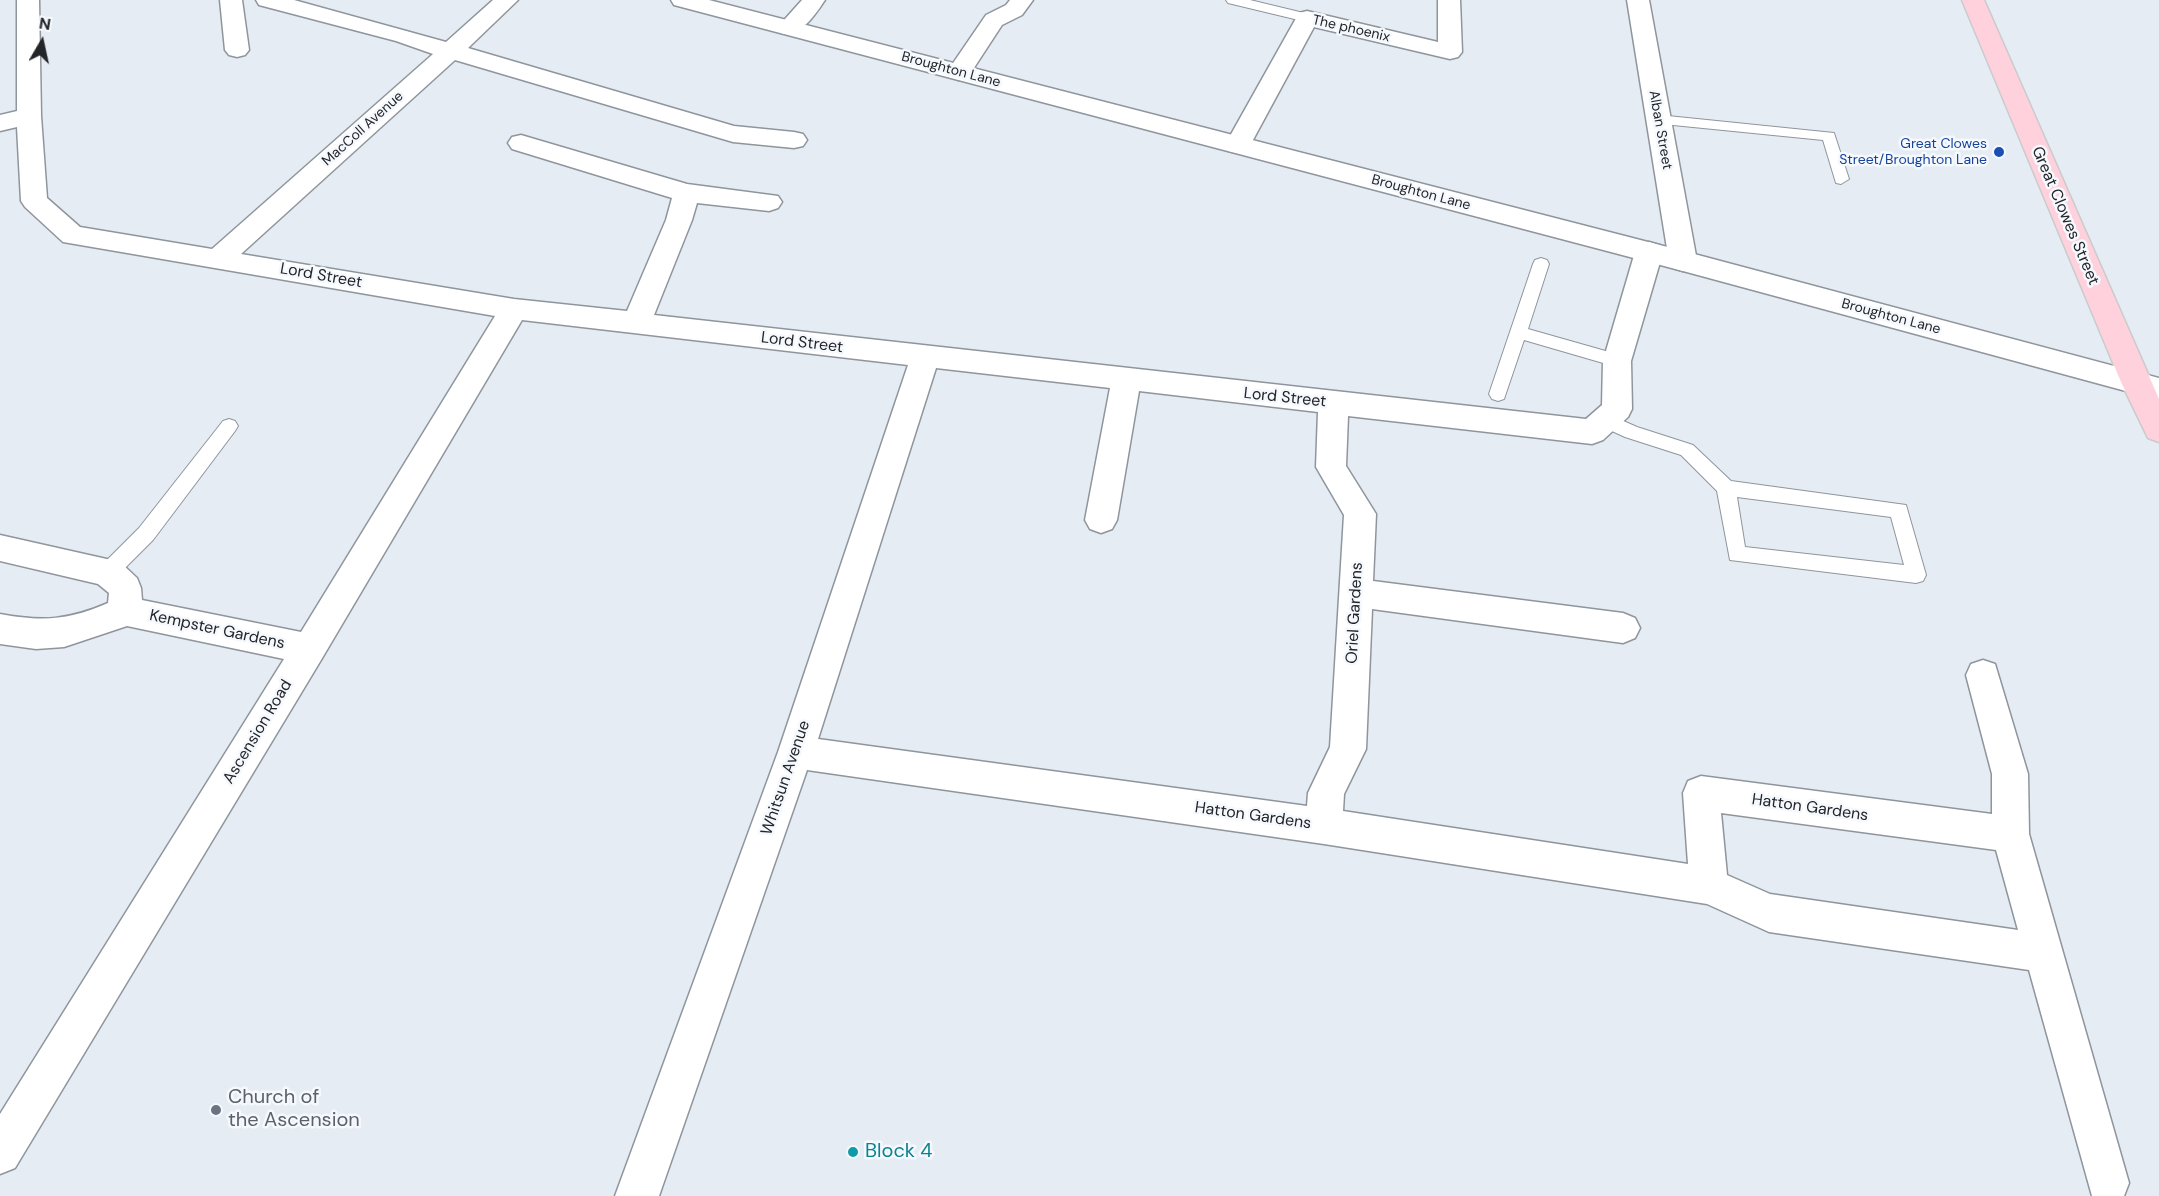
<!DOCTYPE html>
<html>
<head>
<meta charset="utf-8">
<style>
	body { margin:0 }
	#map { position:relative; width:2159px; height:1196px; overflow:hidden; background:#e5ecf4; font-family:"DM Sans",sans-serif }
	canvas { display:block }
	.north { position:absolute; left:12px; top:12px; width:60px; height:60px; -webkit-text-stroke:4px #f5f9fe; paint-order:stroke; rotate:9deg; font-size:16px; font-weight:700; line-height:24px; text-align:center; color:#232528 }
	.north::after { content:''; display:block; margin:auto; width:21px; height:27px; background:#232528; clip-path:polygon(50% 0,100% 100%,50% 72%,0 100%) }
</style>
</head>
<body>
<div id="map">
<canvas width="2159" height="1196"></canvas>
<div class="north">N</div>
</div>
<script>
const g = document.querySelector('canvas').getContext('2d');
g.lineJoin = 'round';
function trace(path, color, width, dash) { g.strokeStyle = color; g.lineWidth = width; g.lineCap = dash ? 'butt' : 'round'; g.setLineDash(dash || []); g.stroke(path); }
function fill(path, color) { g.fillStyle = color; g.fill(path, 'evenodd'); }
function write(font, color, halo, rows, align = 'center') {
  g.font = font + ' "DM Sans",sans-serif'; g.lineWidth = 5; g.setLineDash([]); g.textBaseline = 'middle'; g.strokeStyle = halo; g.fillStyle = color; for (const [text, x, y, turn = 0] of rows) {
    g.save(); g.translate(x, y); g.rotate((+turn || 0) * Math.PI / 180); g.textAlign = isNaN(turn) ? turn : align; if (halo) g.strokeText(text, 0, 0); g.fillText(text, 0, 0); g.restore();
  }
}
const service = new Path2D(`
	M 1226,0 L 1250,0 L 1312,15 L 1314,18 L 1307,22 L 1228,3 Z
	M 1658,115 L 1834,133 L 1849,179 L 1841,184 L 1836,183 L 1823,140 L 1653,123 L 1651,120 L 1653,117 Z
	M 1541,258 L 1547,260 L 1549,264 L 1528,329 L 1623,356 L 1626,361 L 1623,366 L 1617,367 L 1524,340 L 1504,399 L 1498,401 L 1492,399 L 1489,394 L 1533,264 L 1535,260 Z
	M 1605,413 L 1637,427 L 1693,445 L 1731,481 L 1906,505 L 1926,575 L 1923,581 L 1916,583 L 1730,560 L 1717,491 L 1681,455 L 1625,437 L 1599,425 L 1596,420 L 1599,415 ZM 1737,497 L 1891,517 L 1904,565 L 1745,547 Z
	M 229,419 L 235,421 L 238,426 L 235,431 L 153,540 L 115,578 L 108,580 L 101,578 L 98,572 L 101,566 L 139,528 L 223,421 Z`);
const minor = new Path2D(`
	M 17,0 L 39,0 L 41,116 L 47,198 L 80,227 L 212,249 L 433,54 L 396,41 L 259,5 L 256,0 L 294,0 L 446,42 L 493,0 L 518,0 L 468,48 L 734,126 L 794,132 L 803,134 L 807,140 L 803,146 L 794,148 L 733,142 L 455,60 L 241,254 L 514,299 L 627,311 L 666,220 L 672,198 L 512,149 L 508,143 L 512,137 L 521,135 L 687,184 L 778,196 L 782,202 L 778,208 L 769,211 L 697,203 L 692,220 L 654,315 L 1586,419 L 1602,405 L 1603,361 L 1635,252 L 1639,245 L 1649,242 L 1659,245 L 1663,252 L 1631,361 L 1632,409 L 1628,417 L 1603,440 L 1592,444 L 1348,416 L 1346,466 L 1376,514 L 1373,581 L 1623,613 L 1635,618 L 1640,628 L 1635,638 L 1623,643 L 1372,609 L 1366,749 L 1344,794 L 1343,811 L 1688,864 L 1683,793 L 1688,781 L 1701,776 L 1992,814 L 1992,774 L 1966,675 L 1971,664 L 1983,660 L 1995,664 L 2028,774 L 2029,834 L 2129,1183 L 2124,1196 L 2092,1196 L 2029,970 L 1769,932 L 1707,904 L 1324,844 L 807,770 L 659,1196 L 615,1196 L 778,752 L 908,365 L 522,320 L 321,660 L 15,1168 L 0,1174 L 0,1114 L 284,659 L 127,626 L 64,647 L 36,649 L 0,644 L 0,614 C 43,622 69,620 108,603 L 109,593 L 98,584 L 0,561 L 0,535 L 120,562 L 137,578 L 141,588 L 142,600 L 301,632 L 495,316 L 63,242 L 25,207 L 21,201 L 17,127 L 0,131 L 0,115 L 17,111 ZM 936,368 L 1110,388 L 1085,520 L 1090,529 L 1101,533 L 1112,529 L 1117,520 L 1139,391 L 1318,412 L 1316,467 L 1344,515 L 1330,747 L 1308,793 L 1307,806 L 818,739 ZM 1721,813 L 1996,850 L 2018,930 L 1770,894 L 1727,875 Z
	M 220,0 L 242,0 L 249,50 L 245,55 L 237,57 L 229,55 L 225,50 Z
	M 802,0 L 825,0 C 815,15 800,38 781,33 L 777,28 Z
	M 1010,0 L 1033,0 L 1022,15 L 1002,25 L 968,77 L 959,80 L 950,77 L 947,72 L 986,15 L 1006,5 Z
	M 1438,0 L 1460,0 L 1462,52 L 1458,57 L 1450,59 L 1314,27 L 1247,151 L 1238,153 L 1229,151 L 1225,145 L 1299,13 L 1307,11 L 1438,42 Z
	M 1627,0 L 1649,0 L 1697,261 L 1693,268 L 1683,271 L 1673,268 L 1669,261 Z`);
const tertiary = new Path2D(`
	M 671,0 L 709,0 L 1683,251 L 2159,378 L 2159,400 L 1683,271 L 674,5 Z`);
const primary = new Path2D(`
	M 1962,0 L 1984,0 L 2159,399 L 2159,442 L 2148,438 L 2121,382 Z`);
trace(service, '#8f959d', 2);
trace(minor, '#8f959d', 3);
trace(tertiary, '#8f959d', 3);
trace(primary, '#cacbcb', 3);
fill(service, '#fff');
fill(minor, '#fff');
fill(tertiary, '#fff');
fill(primary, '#fed1dd');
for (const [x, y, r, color] of [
	[1999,152,6,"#1a4fb4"],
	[216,1110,6,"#6b7280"],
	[853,1152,6,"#0f9aa8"]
]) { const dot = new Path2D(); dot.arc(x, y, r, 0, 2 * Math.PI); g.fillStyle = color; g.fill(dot); trace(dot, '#f5f9fe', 2); }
write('14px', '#232528', '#f5f9fe', [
	["The phoenix",1351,29,13],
	["Broughton Lane",951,70,15],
	["MacColl Avenue",363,129,-42],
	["Alban Street",1660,130,80],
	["Broughton Lane",1421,193,15],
	["Broughton Lane",1891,317,15]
]);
write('14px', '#164399', '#f5f9fe', [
	["Great Clowes",1987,144],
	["Street/Broughton Lane",1987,160]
], 'right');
write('16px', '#232528', '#f5f9fe', [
	["Great Clowes Street",2065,216,67],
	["Lord Street",321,276,10],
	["Lord Street",802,343,7],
	["Lord Street",1285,398,6],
	["Oriel Gardens",1355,613,-87],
	["Kempster Gardens",217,630,12],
	["Ascension Road",258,732,-59],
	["Whitsun Avenue",786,778,-71],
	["Hatton Gardens",1810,808,8],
	["Hatton Gardens",1253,816,8]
]);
write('20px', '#5b616d', '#f5f9fe', [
	["Church of",228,1098],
	["the Ascension",228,1121]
], 'left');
write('20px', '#0d838f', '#f5f9fe', [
	["Block 4",865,1152]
], 'left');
</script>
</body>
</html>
